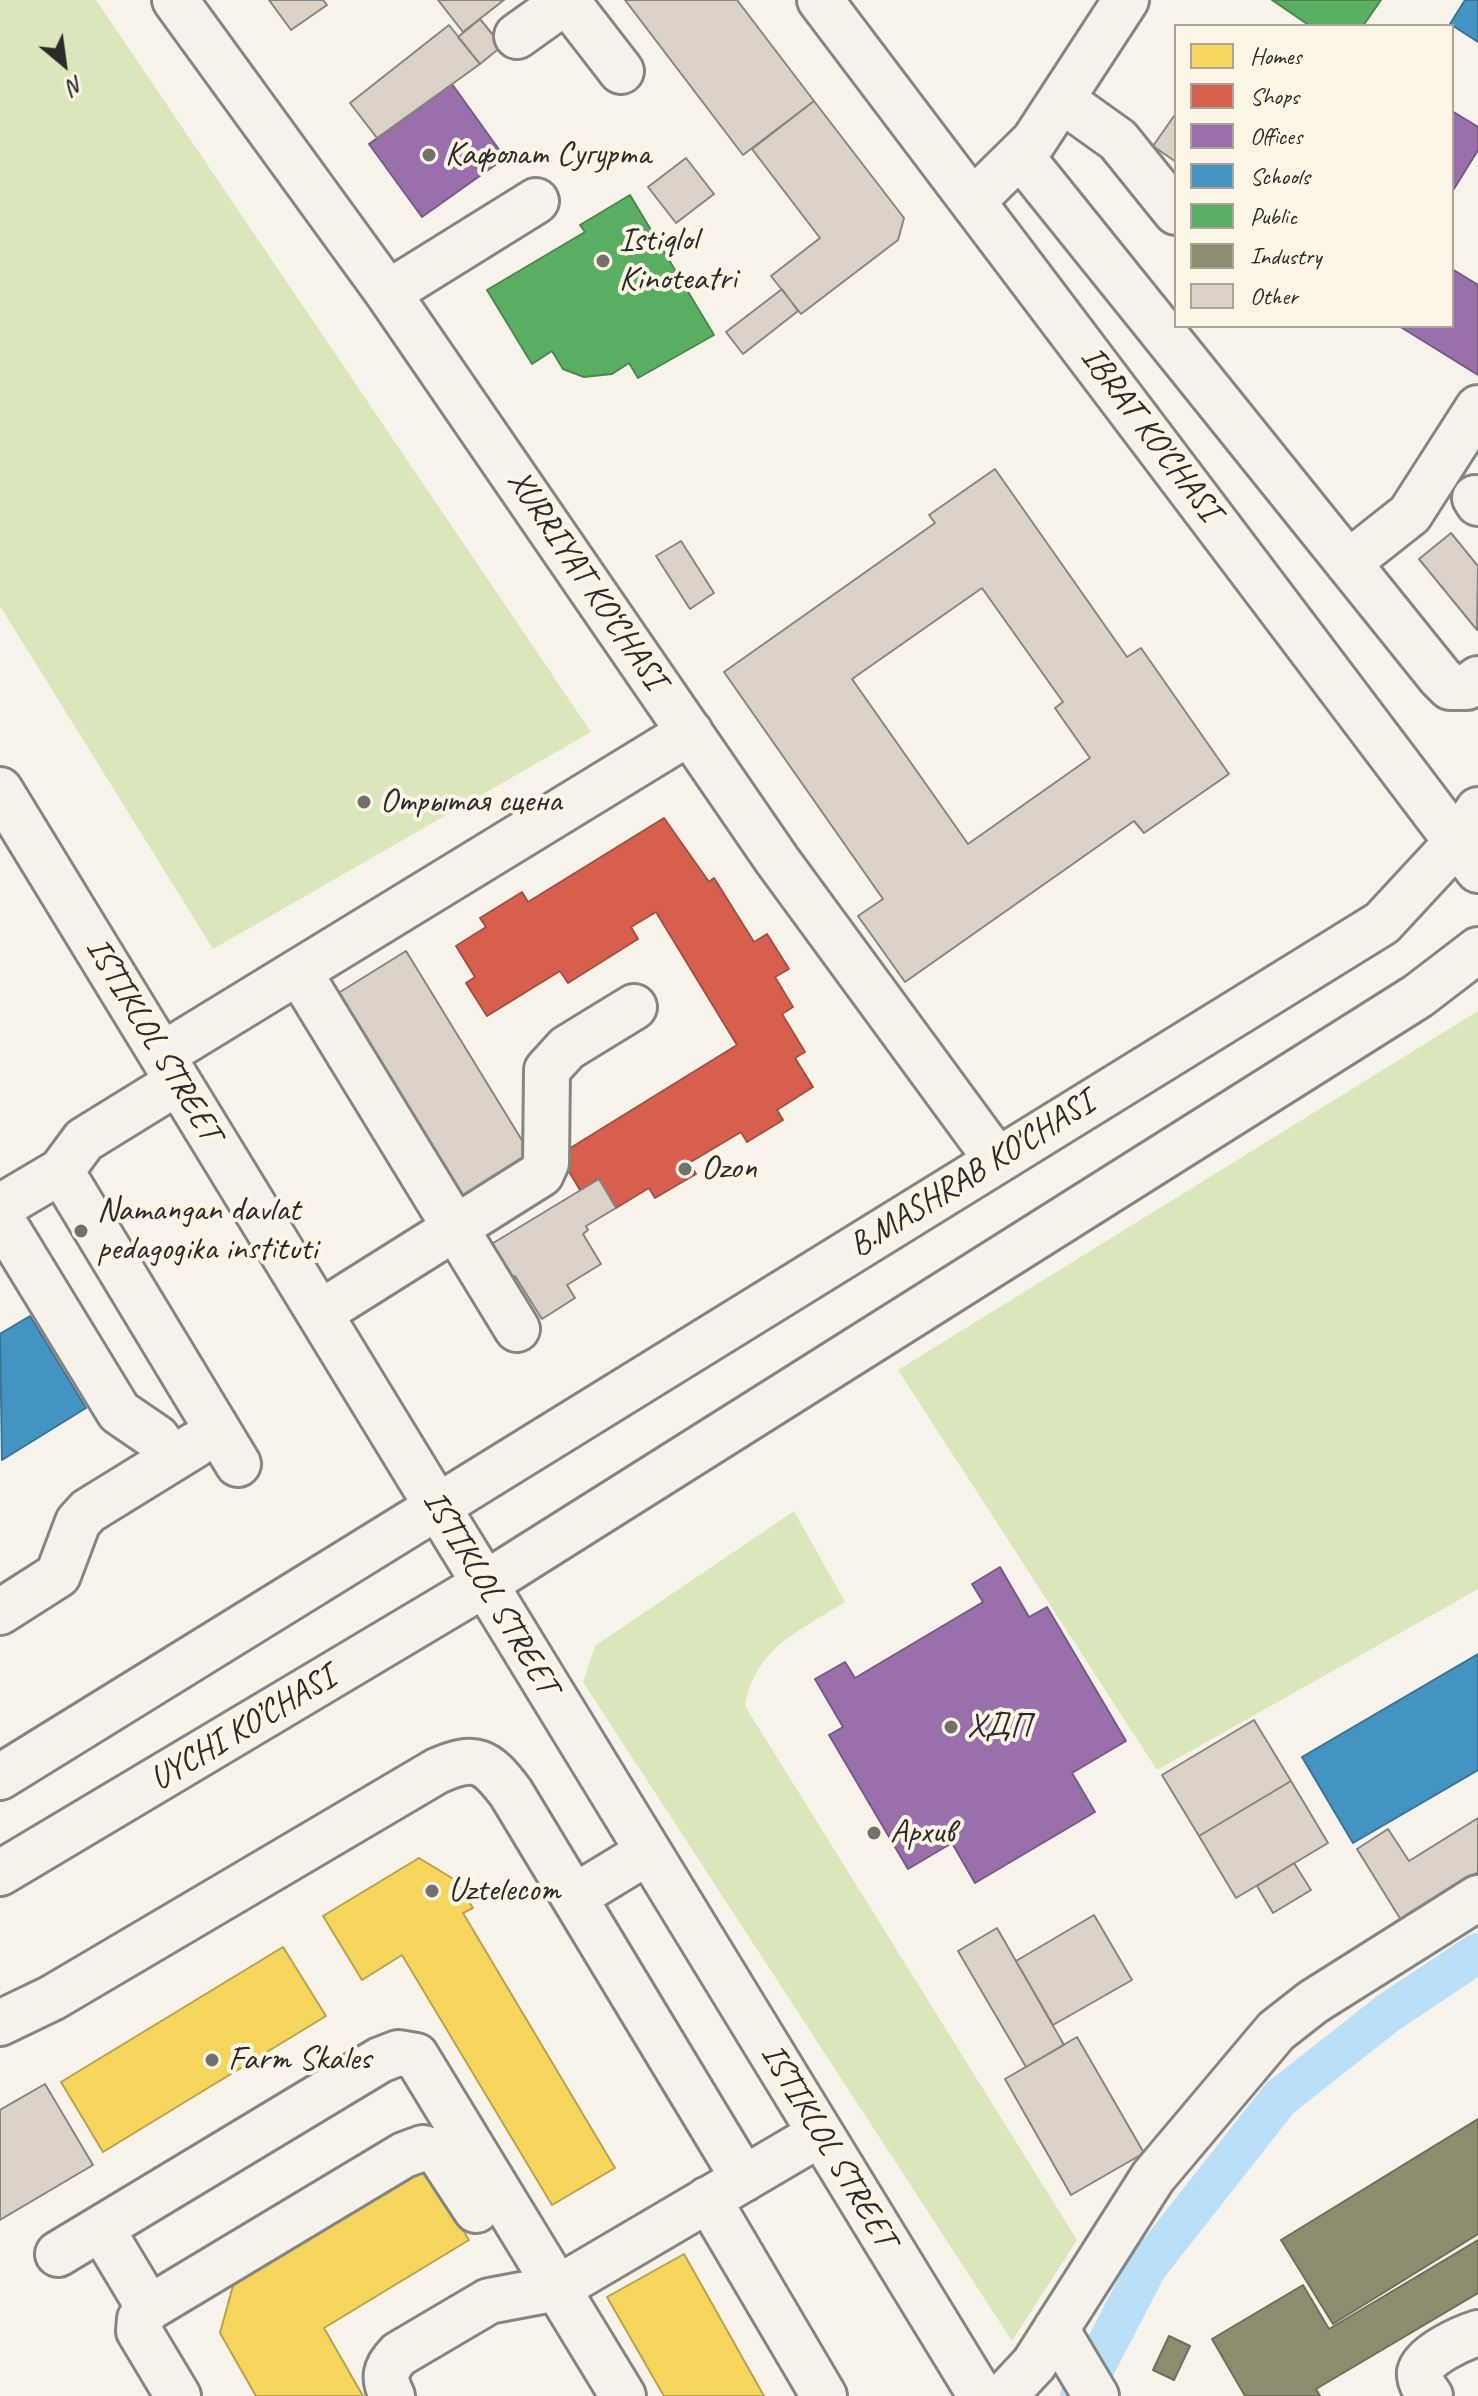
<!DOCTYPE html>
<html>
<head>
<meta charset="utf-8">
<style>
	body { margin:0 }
	#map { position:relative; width:1478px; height:2396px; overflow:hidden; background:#f7f3ea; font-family:Caveat,sans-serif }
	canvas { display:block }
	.legend { position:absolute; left:1174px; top:24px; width:280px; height:304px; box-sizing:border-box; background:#fcf5e5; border:2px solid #a8a49b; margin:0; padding:10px 14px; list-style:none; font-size:24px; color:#2b2b2b }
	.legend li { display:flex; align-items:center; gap:16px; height:40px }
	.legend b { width:40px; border:2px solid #a8a49b }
	.north { position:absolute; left:24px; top:24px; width:80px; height:80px; -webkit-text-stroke:6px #fcf5e5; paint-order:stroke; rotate:151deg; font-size:22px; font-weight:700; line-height:32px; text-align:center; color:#2b2b2b }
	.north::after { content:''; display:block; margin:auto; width:28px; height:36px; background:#2b2b2b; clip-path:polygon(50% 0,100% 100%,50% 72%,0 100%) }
</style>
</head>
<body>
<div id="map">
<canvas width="1478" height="2396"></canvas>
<ul class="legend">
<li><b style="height:22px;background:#f6d55c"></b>Homes</li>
<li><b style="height:22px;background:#d6604d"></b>Shops</li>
<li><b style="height:22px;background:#9970ab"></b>Offices</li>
<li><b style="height:22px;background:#4393c3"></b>Schools</li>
<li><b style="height:22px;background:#5aae61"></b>Public</li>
<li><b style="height:22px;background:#8c8c6e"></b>Industry</li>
<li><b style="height:22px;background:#dcd1c7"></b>Other</li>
</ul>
<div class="north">N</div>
</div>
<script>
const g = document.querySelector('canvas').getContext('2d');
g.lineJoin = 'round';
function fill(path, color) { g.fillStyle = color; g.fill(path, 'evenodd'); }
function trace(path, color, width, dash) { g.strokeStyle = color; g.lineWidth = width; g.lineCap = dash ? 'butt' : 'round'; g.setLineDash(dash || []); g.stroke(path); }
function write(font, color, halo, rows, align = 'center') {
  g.font = font + ' Caveat,sans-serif'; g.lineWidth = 8; g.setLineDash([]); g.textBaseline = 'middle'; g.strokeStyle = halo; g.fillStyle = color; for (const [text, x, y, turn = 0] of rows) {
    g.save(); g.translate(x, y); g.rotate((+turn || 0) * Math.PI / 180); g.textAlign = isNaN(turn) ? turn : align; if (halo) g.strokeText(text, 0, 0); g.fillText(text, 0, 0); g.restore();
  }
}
fill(new Path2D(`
	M 0,0 L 96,0 L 591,732 L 213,949 L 0,606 Z
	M 1478,1011 L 1478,1589 L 1157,1770 L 898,1370 Z
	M 794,1511 L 845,1602 C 799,1632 756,1646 745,1706 L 1077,2240 L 1012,2341 L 583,1682 L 595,1646 Z`), '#dae7bb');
const homes = new Path2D(`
	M 419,1858 L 455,1880 L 473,1908 L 463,1913 L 615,2168 L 552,2205 L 402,1955 L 362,1980 L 323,1916 Z
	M 283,1947 L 326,2016 L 103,2152 L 61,2082 Z
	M 425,2167 L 469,2240 L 324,2328 L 363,2396 L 256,2396 L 220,2333 L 234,2282 Z
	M 684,2254 L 764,2396 L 664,2396 L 607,2297 Z`);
fill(homes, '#f6d55c');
trace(homes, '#b9a24d', 2);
const shops = new Path2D(`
	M 664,818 L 709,882 L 714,878 L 754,942 L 767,934 L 789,969 L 775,977 L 793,1007 L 782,1014 L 805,1052 L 795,1058 L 813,1087 L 777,1110 L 783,1120 L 747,1142 L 741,1132 L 689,1163 L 696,1174 L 655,1198 L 649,1188 L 616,1208 L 599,1179 L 580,1190 L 559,1155 L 737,1045 L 656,912 L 631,927 L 638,939 L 568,983 L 560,971 L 487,1016 L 466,983 L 475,977 L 456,946 L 486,927 L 480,918 L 522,892 L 528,902 Z`);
fill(shops, '#d6604d');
trace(shops, '#a35043', 2);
const offices = new Path2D(`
	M 452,84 L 505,158 L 422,217 L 369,144 Z
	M 1452,111 L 1478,127 L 1478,150 L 1452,192 Z
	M 1452,269 L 1478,285 L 1478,375 L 1399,326 L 1452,326 Z
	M 1000,1567 L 1029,1617 L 1047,1607 L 1126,1741 L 1072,1773 L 1095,1812 L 975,1883 L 952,1843 L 908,1869 L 829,1735 L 843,1727 L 815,1679 L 845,1662 L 855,1678 L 983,1602 L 972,1584 Z`);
fill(offices, '#9970ab');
trace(offices, '#785b85', 2);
const schools = new Path2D(`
	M 1465,0 L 1478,0 L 1478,42 L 1450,24 Z
	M 30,1316 L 86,1408 L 2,1460 L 0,1334 Z
	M 1478,1654 L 1478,1770 L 1353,1843 L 1302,1757 Z`);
fill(schools, '#4393c3');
trace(schools, '#3c7495', 2);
const public = new Path2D(`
	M 1272,0 L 1381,0 L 1363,26 L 1310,26 Z
	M 630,195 L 714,335 L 638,378 L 629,363 L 612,374 L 584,377 L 563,369 L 552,351 L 532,364 L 487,290 L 585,232 L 580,225 Z`);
fill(public, '#5aae61');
trace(public, '#4c8751', 2);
const industry = new Path2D(`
	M 1478,2119 L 1478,2234 L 1333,2324 L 1281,2240 Z
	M 1478,2240 L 1478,2293 L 1316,2389 L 1320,2396 L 1245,2396 L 1212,2339 L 1303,2285 L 1329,2329 Z
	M 1169,2336 L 1190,2346 L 1174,2380 L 1153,2370 Z`);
fill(industry, '#8c8c6e');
trace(industry, '#6f6f5a', 2);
trace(new Path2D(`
	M 1080,2396 L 1147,2267 L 1280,2098 L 1388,2013 L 1478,1953`), '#b9dff9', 40);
const building = new Path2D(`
	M 269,0 L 323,0 L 327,5 L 291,30 Z
	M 438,0 L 504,0 L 463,32 Z
	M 625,0 L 737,0 L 814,101 L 743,155 Z
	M 480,19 L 502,46 L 480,64 L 458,37 Z
	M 449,25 L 480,64 L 377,138 L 350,103 Z
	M 814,101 L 904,218 L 898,240 L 801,314 L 771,276 L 820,238 L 752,149 Z
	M 1174,116 L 1176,117 L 1176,162 L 1153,146 Z
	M 686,158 L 714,194 L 676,223 L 648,187 Z
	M 782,289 L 798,311 L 743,354 L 726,332 Z
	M 995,469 L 1127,657 L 1141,648 L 1229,774 L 1144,833 L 1134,821 L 905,982 L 858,916 L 883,899 L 724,672 L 935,523 L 929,515 ZM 982,588 L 1063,702 L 1055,708 L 1090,758 L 968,844 L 852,679 Z
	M 1451,533 L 1478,566 L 1477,630 L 1419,559 Z
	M 681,541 L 714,593 L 690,609 L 656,556 Z
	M 406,951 L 531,1155 L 457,1201 L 332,997 Z
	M 599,1179 L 616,1208 L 586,1226 L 588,1230 L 583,1234 L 601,1264 L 567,1285 L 575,1298 L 542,1319 L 515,1276 L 501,1284 L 480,1251 Z
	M 1254,1720 L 1291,1781 L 1199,1836 L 1162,1775 Z
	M 1291,1781 L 1328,1843 L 1236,1898 L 1199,1836 Z
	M 1478,1818 L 1478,1872 L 1401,1920 L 1357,1849 L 1388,1829 L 1409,1861 Z
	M 1294,1863 L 1311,1890 L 1273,1913 L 1257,1886 Z
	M 1094,1915 L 1132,1980 L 1053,2025 L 1016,1961 Z
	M 997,1928 L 1064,2045 L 1026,2067 L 958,1951 Z
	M 1077,2037 L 1144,2153 L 1071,2195 L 1005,2079 Z
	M 45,2084 L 93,2165 L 0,2220 L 0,2110 Z`);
fill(building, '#dcd1c7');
trace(building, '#878581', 2);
const minor = new Path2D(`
	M 175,0 L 388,293 L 777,860 L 997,1160
	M 566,0 L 621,71
	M 517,36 L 566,1
	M 1062,100 L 1118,140 L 1176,212
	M 1020,155 L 1440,677 L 1450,687 L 1467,687 L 1478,679
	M 974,200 L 1034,141 L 1126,0
	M 388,293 L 536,201
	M 1475,498 L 1478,503
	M 1348,563 L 1410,514 L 1478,408
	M 0,790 L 437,1506
	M 299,972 L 517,1329
	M 162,1055 L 690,732
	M 178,1082 L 84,1140 L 61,1171 L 238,1464
	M 0,1207 L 61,1171
	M 0,1217 L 119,1412 L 157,1438 L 171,1459
	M 320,1313 L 541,1174 L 546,1163 L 547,1070 L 567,1048 L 634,1007
	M 485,1584 L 981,2396
	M 0,1612 L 58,1575 L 78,1522 L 88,1511 L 195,1445
	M 574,1897 L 648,1852
	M 0,2023 L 52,1998 L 437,1771 C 476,1754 486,1760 511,1793 L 744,2179
	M 708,2199 L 824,2396
	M 101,2228 L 149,2308
	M 58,2254 L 380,2060 L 398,2053 L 416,2056 L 623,2396
	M 1056,2329 L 1096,2396
	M 178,2396 L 139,2331 L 140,2319 L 149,2308 L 404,2155 L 423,2148 L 438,2152 L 476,2210
	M 392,2396 C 383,2378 385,2368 399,2354 L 489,2301 L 558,2288 L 820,2134
	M 1004,2396 L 1034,2364 L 1153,2177 L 1276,2031 L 1313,2002 L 1478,1898
	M 1430,2396 C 1425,2389 1419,2381 1420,2372 C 1424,2355 1462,2338 1478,2333`);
const major = new Path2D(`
	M 820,0 L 1478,870
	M 437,1506 L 485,1584
	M 0,1777 L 1382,923 L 1457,842 L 1478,810
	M 0,1873 L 485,1584 L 1418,996 L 1478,950`);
trace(minor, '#878581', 50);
trace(major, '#878581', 50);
trace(minor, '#f5f2ec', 44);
trace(major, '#f5f2ec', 44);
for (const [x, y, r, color] of [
	[429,155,8,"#72716e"],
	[603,261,8,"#72716e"],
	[364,802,8,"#72716e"],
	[685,1169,8,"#72716e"],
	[81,1231,8,"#72716e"],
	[951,1727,8,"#72716e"],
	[874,1833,8,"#72716e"],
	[432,1891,8,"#72716e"],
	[212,2060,8,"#72716e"]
]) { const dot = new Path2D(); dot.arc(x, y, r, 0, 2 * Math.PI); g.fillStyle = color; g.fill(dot); trace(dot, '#fcf5e5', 3); }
write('34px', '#2b2b2b', '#fcf5e5', [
	["Кафолат Сугурта",445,155],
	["Istiqlol",619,241],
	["Kinoteatri",619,280],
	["Отрытая сцена",380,802],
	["Ozon",701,1169],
	["Namangan davlat",97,1211],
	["pedagogika instituti",97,1250],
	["ХДП",967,1727],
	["Архив",890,1833],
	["Uztelecom",448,1891],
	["Farm Skales",228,2060]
], 'left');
write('34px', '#2b2b2b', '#fcf5e5', [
	["IBRAT KO'CHASI",1150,434,53],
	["XURRIYAT KO‘CHASI",586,580,56],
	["ISTIKLOL STREET",153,1040,59],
	["B.MASHRAB KO'CHASI",972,1175,-32],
	["ISTIKLOL STREET",490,1593,59],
	["UYCHI KO’CHASI",243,1729,-31],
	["ISTIKLOL STREET",828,2146,59]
]);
</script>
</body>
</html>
